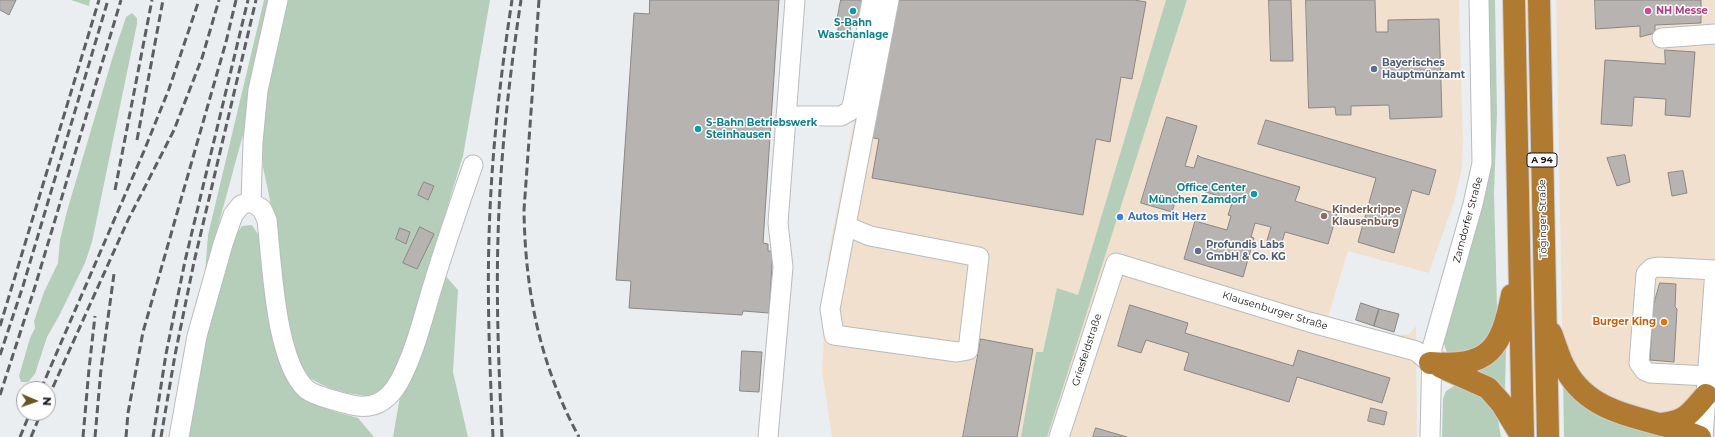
<!DOCTYPE html>
<html>
<head>
<meta charset="utf-8">
<style>
	body { margin:0 }
	#map { position:relative; width:1715px; height:437px; overflow:hidden; background:#ebeef1; font-family:Montserrat,sans-serif }
	canvas { display:block }
	.north { position:absolute; left:16px; top:381px; width:40px; height:40px; box-sizing:border-box; background:#fff; border:1px solid #a2a2a3; border-radius:50%; rotate:92deg; font-size:11px; font-weight:700; line-height:16px; text-align:center; color:#171719 }
	.north::after { content:''; display:block; margin:auto; width:14px; height:18px; background:#645724; clip-path:polygon(50% 0,100% 100%,50% 72%,0 100%) }
</style>
</head>
<body>
<div id="map">
<canvas width="1715" height="437"></canvas>
<div class="north">N</div>
</div>
<script>
const g = document.querySelector('canvas').getContext('2d');
g.lineJoin = 'round';
function fill(path, color) { g.fillStyle = color; g.fill(path, 'evenodd'); }
function trace(path, color, width, dash) { g.strokeStyle = color; g.lineWidth = width; g.lineCap = dash ? 'butt' : 'round'; g.setLineDash(dash || []); g.stroke(path); }
function write(font, color, halo, rows, align = 'center') {
  g.font = font + ' Montserrat,sans-serif'; g.lineWidth = 3; g.setLineDash([]); g.textBaseline = 'middle'; g.strokeStyle = halo; g.fillStyle = color; for (const [text, x, y, turn = 0] of rows) {
    g.save(); g.translate(x, y); g.rotate((+turn || 0) * Math.PI / 180); g.textAlign = isNaN(turn) ? turn : align; if (halo) g.strokeText(text, 0, 0); g.fillText(text, 0, 0); g.restore();
  }
}
fill(new Path2D(`
	M 877,0 L 1459,0 L 1463,142 L 1462,167 L 1455,199 L 1429,273 L 1348,251 L 1328,317 L 1399,335 L 1409,334 L 1416,326 L 1417,437 L 832,437 L 822,372 L 828,256 Z
	M 1556,0 L 1715,0 L 1715,437 L 1681,434 L 1563,377 Z`), '#f2e0cf');
fill(new Path2D(`
	M 71,0 L 90,0 L 89,6 Z
	M 264,0 L 271,0 L 250,109 L 205,274 L 208,235 Z
	M 282,0 L 490,0 L 463,156 L 405,345 L 391,381 L 372,397 L 347,393 L 329,388 L 307,377 L 289,347 L 270,200 L 263,167 L 262,104 Z
	M 1166,0 L 1187,0 L 1047,437 L 1021,437 L 1036,352 L 1043,352 L 1057,288 L 1078,295 Z
	M 1488,0 L 1495,0 L 1497,113 L 1494,193 L 1497,306 L 1494,328 L 1488,338 L 1474,352 L 1454,356 L 1447,353 L 1444,344 L 1444,338 L 1486,193 L 1489,172 Z
	M 132,13 L 137,18 L 137,24 L 92,242 L 85,263 L 59,316 L 47,337 L 35,374 L 28,382 L 21,382 L 19,376 L 30,338 L 35,328 L 34,321 L 44,292 L 58,263 L 60,240 L 67,211 L 113,56 L 126,17 Z
	M 252,225 L 261,239 L 304,397 L 336,412 L 358,418 L 374,437 L 188,437 L 198,357 L 235,236 L 242,226 Z
	M 443,273 L 458,290 L 453,372 L 468,437 L 393,437 L 399,402 Z
	M 1506,349 L 1505,391 L 1472,370 L 1494,360 Z
	M 1563,377 L 1680,437 L 1564,437 Z
	M 1454,386 L 1465,386 L 1475,389 L 1497,414 L 1501,437 L 1442,437 L 1443,399 L 1446,391 Z`), '#b5ceb9');
const building = new Path2D(`
	M 0,0 L 16,0 L 9,15 L 0,10 Z
	M 650,0 L 779,0 L 763,243 L 768,244 L 768,251 L 773,251 L 769,313 L 743,311 L 742,315 L 629,308 L 631,281 L 616,280 L 634,13 L 649,14 Z
	M 841,0 L 869,0 L 864,25 L 851,24 L 849,38 L 837,36 L 839,22 L 837,21 Z
	M 893,0 L 1134,0 L 1146,2 L 1132,79 L 1121,77 L 1110,142 L 1096,139 L 1083,215 L 872,178 L 879,139 L 869,137 Z
	M 1269,0 L 1291,0 L 1293,61 L 1271,61 Z
	M 1306,0 L 1375,0 L 1376,32 L 1388,32 L 1388,20 L 1439,19 L 1442,117 L 1390,119 L 1389,105 L 1351,106 L 1351,115 L 1336,115 L 1335,107 L 1309,108 Z
	M 1595,0 L 1701,0 L 1701,23 L 1655,25 L 1655,33 L 1640,37 L 1640,26 L 1596,29 Z
	M 1665,50 L 1695,52 L 1690,117 L 1665,115 L 1666,99 L 1634,97 L 1632,126 L 1601,124 L 1605,60 L 1665,64 Z
	M 1167,117 L 1197,126 L 1185,166 L 1194,168 L 1198,155 L 1200,157 L 1300,187 L 1295,201 L 1337,214 L 1328,244 L 1285,232 L 1280,248 L 1266,244 L 1271,227 L 1255,223 L 1251,237 L 1254,238 L 1243,277 L 1184,259 L 1195,221 L 1227,230 L 1231,216 L 1228,215 L 1233,200 L 1188,187 L 1189,184 L 1181,182 L 1172,212 L 1141,203 Z
	M 1266,120 L 1436,170 L 1429,195 L 1412,190 L 1394,253 L 1358,242 L 1376,178 L 1258,144 Z
	M 1625,155 L 1630,182 L 1617,186 L 1607,158 Z
	M 1683,171 L 1687,193 L 1672,196 L 1668,173 Z
	M 424,182 L 434,186 L 428,200 L 418,195 Z
	M 420,227 L 434,234 L 417,269 L 403,263 Z
	M 400,228 L 410,232 L 406,244 L 396,239 Z
	M 1660,283 L 1676,284 L 1675,307 L 1677,309 L 1674,362 L 1650,360 L 1653,307 Z
	M 1361,303 L 1379,309 L 1374,326 L 1356,320 Z
	M 1130,305 L 1188,323 L 1185,333 L 1293,366 L 1298,350 L 1390,378 L 1382,403 L 1297,377 L 1289,402 L 1184,370 L 1189,353 L 1146,340 L 1141,353 L 1118,346 Z
	M 1379,309 L 1399,314 L 1394,332 L 1374,326 Z
	M 981,339 L 1033,349 L 1017,437 L 963,437 Z
	M 742,351 L 762,352 L 759,392 L 740,391 Z
	M 1371,408 L 1387,412 L 1384,425 L 1368,421 Z
	M 1096,428 L 1127,437 L 1093,437 Z`);
fill(building, '#b7b3b1');
trace(building, '#8b8785', 1);
const minor = new Path2D(`
	M 1662,38 L 1715,34
	M 786,116 L 841,116 L 850,111 L 853,102 L 872,0
	M 251,202 L 253,142 L 258,90 L 278,0
	M 846,226 L 870,236 L 979,257 L 968,350 L 957,352 L 834,335 L 830,309 L 889,0
	M 1708,376 L 1650,373 L 1645,371 L 1639,363 L 1646,274 L 1652,268 L 1658,267 L 1715,270
	M 179,437 L 197,336 L 223,244 L 233,215 L 241,205 L 251,202 L 262,209 L 267,220 C 272,263 275,360 306,389 C 314,396 340,402 352,405 C 373,410 388,401 399,382 C 415,353 423,317 433,285 C 445,245 459,205 473,165
	M 768,437 L 783,267 L 778,223 L 795,0
	M 1059,437 L 1116,263 L 1309,322 L 1416,351 L 1430,363
	M 1430,437 L 1432,348 L 1473,204 L 1482,163 L 1479,0
	M 1703,437 L 1715,270`);
const highway = new Path2D(`
	M 1514,0 L 1523,437
	M 1539,0 L 1548,437
	M 1551,333 C 1556,345 1559,359 1566,370 C 1593,420 1654,417 1700,437
	M 1430,363 C 1490,368 1501,349 1512,295
	M 1441,367 L 1488,388 L 1502,404 L 1522,437
	M 1661,424 C 1687,421 1689,414 1706,395`);
trace(minor, '#b9bbbe', 21);
trace(highway, '#ccc', 24);
trace(minor, '#fff', 19);
trace(highway, '#b17a31', 22);
trace(new Path2D(`
	M 539,0 L 524,210 C 525,291 540,365 579,437
	M 137,140 L 163,0
	M 115,190 L 152,0
	M 0,326 L 99,0
	M 0,355 L 23,286 L 108,0
	M 41,389 L 144,151 L 169,89 L 199,0
	M 0,395 L 34,290 L 121,0
	M 48,398 L 128,220 L 174,130 L 202,58 L 219,0
	M 20,437 L 30,413
	M 31,437 L 41,413
	M 83,437 L 89,369 L 95,316
	M 95,437 L 101,369 L 114,274
	M 126,437 L 128,413 L 143,332 L 226,42 L 236,0
	M 153,437 L 166,354 L 185,261 L 248,0
	M 161,437 L 175,355 L 194,262 L 256,0
	M 493,437 C 490,370 487,304 489,238 C 491,158 500,79 512,0
	M 502,437 C 499,371 496,304 498,238 C 500,158 509,79 521,0`), '#5d5e61', 3, [8, 4]);
for (const [x, y, r, color] of [
	[853,11,4,"#0f9aa8"],
	[1648,11,4,"#d1479c"],
	[1374,69,4,"#5c6f8a"],
	[698,129,4,"#0f9aa8"],
	[1254,194,4,"#0f9aa8"],
	[1324,216,4,"#8d6e63"],
	[1120,217,4,"#3f7fe0"],
	[1198,251,4,"#5c6f8a"],
	[1664,322,4,"#e8710a"]
]) { const dot = new Path2D(); dot.arc(x, y, r, 0, 2 * Math.PI); g.fillStyle = color; g.fill(dot); trace(dot, '#fff', 1.5); }
for (const [x, y, w] of [
	[1542,160,30]
]) { const box = new Path2D(); box.roundRect(x - w / 2, y - 7, w, 14, 3); g.fillStyle = '#fff'; g.fill(box); trace(box, '#171719', 1); }
write('bold 9px', '#171719', null, [
	["A 94",1542,160]
]);
write('bold 10px', '#b23c85', '#fff', [
	["NH Messe",1656,11]
], 'left');
write('bold 10px', '#0d838f', '#fff', [
	["S-Bahn",853,23],
	["Waschanlage",853,35],
	["S-Bahn Betriebswerk",706,123,"left"],
	["Steinhausen",706,135,"left"],
	["Office Center",1246,188,"right"],
	["München Zamdorf",1246,200,"right"]
]);
write('bold 10px', '#4e5e75', '#fff', [
	["Bayerisches",1382,63],
	["Hauptmünzamt",1382,75],
	["Profundis Labs",1206,245],
	["GmbH & Co. KG",1206,257]
], 'left');
write('bold 10px', '#785e54', '#fff', [
	["Kinderkrippe",1332,210],
	["Klausenburg",1332,222]
], 'left');
write('bold 10px', '#366cbe', '#fff', [
	["Autos mit Herz",1128,217]
], 'left');
write('10px', '#171719', '#fff', [
	["Töginger Straße",1543,219,-91],
	["Zamdorfer Straße",1468,220,-75],
	["Klausenburger Straße",1275,311,17],
	["Griesfeldstraße",1087,350,-72]
]);
write('bold 10px', '#c56008', '#fff', [
	["Burger King",1656,322]
], 'right');
</script>
</body>
</html>
